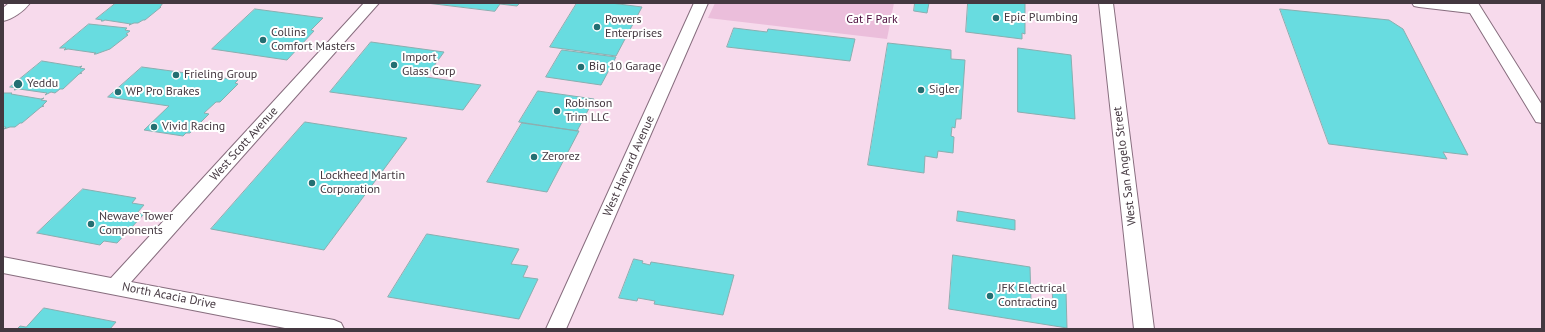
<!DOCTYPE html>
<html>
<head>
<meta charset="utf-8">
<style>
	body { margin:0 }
	#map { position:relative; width:1545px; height:332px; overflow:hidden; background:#f7daec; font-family:"PT Sans",sans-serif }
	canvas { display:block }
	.frame { position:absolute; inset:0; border:4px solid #443840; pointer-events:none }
</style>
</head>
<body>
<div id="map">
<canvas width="1545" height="332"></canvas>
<div class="frame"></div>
</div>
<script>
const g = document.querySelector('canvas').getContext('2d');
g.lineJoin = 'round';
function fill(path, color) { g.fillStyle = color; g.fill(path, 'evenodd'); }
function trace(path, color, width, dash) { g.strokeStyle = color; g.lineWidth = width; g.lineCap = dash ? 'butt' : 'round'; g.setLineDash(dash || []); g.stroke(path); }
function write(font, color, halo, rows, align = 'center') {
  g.font = font + ' "PT Sans",sans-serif'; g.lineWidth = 4; g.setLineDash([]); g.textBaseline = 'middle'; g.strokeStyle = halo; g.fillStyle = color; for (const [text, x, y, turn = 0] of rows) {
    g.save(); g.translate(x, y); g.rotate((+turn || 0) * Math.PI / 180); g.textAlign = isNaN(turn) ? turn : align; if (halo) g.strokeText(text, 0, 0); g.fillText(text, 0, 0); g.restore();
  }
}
fill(new Path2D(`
	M 715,3 L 894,3 L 887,39 L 708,18 Z`), '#ebbedb');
const building = new Path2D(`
	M 116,3 L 163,3 L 160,7 L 161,7 L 145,20 L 143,20 L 138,23 L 134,23 L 129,25 L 131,24 L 105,20 L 103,21 L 101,21 L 102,20 L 96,19 Z
	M 427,3 L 520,3 L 517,6 L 500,4 L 495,11 Z
	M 577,3 L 611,3 L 642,7 L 616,56 L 550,47 Z
	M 915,3 L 929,3 L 927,13 L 914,11 Z
	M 968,3 L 1025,3 L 1025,34 L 1022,33 L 1022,39 L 966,32 Z
	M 255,9 L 323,18 L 311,30 L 314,31 L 287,60 L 212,49 Z
	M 1280,9 L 1389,20 L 1403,29 L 1468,155 L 1443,152 L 1447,159 L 1329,144 Z
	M 89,24 L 127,28 L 125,30 L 130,31 L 126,34 L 128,35 L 110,49 L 96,54 L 94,54 L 96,53 L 68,49 L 64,50 L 66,48 L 60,48 Z
	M 734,28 L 767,32 L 768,29 L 855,39 L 850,61 L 727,47 Z
	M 371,42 L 444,52 L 426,77 L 481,85 L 463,110 L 330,92 Z
	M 888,43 L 951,50 L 951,59 L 965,60 L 961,119 L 956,119 L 955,128 L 952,127 L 951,136 L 954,137 L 953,153 L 938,151 L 937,158 L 925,156 L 924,173 L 868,165 Z
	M 1018,48 L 1071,55 L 1075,119 L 1018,112 Z
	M 562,50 L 616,57 L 601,85 L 546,77 Z
	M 42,61 L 79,67 L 82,66 L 80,68 L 85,69 L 80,73 L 82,73 L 79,74 L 63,89 L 60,89 L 55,93 L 51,92 L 45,95 L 47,93 L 19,89 L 14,90 L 16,88 L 10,87 Z
	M 142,67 L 238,80 L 235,83 L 238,84 L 220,102 L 216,102 L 204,113 L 209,114 L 190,133 L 186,133 L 183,136 L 144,130 L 169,106 L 108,97 Z
	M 538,91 L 594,99 L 577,131 L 519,122 Z
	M 3,93 L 12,93 L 11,94 L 41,99 L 44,98 L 41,100 L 47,101 L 42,106 L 44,106 L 41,107 L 22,123 L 20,123 L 15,127 L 10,127 L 4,129 L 6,127 L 3,127 Z
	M 305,122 L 407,138 L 324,250 L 211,229 Z
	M 522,123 L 579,131 L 547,192 L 487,182 Z
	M 83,189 L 136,198 L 132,203 L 144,205 L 137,213 L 144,214 L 117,243 L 104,241 L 100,245 L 37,233 Z
	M 958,211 L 1015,220 L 1015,230 L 957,221 Z
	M 427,234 L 519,249 L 511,264 L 528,266 L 523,277 L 538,279 L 519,319 L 388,297 Z
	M 953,255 L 1030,267 L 1031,301 L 1053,305 L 1052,289 L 1066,291 L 1067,328 L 949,309 Z
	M 634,259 L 643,261 L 642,263 L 650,265 L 651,262 L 734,275 L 723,315 L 654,304 L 655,301 L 638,298 L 637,301 L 619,298 Z
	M 44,308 L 116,322 L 110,329 L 17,329 L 20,326 L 26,327 Z`);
fill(building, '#68dce0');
trace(building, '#89aeaf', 1);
const street = new Path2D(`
	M 364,3 L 379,3 L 131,282 L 334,320 L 341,323 L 344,329 L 290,329 L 3,273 L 3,257 L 111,278 Z
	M 694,3 L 708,3 L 566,329 L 546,329 Z
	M 1099,3 L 1113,3 L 1154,329 L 1134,329 Z
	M 1412,3 L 1478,3 L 1542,105 L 1542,123 L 1536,122 L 1470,13 L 1419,7 L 1414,6 Z`);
const secondary = new Path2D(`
	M 9,3 L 30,3 C 24,11 13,19 3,21 L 3,8 Z`);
trace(street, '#876d7e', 2);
trace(secondary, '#876d7e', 2);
fill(street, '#fff');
fill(secondary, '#fff');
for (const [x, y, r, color] of [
	[996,18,4,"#236f72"],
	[597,27,4,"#236f72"],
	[263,40,4,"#236f72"],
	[394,65,4,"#236f72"],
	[581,67,4,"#236f72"],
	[176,75,4,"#236f72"],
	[18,84,5,"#236f72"],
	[921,90,4,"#236f72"],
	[118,92,4,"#236f72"],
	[557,111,4,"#236f72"],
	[154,127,4,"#236f72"],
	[534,157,4,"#236f72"],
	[312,183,4,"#236f72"],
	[91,224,4,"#236f72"],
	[990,296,4,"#236f72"]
]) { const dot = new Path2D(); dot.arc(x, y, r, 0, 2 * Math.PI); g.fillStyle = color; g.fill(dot); trace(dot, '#fff', 1.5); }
write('12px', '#443840', '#fff', [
	["Epic Plumbing",1004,18],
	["Powers",605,20],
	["Enterprises",605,34],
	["Collins",271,33],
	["Comfort Masters",271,47],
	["Import",402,58],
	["Glass Corp",402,72],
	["Big 10 Garage",589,67],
	["Frieling Group",184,75],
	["Yeddu",27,84],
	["Sigler",929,90],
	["WP Pro Brakes",126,92],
	["Robinson",565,104],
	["Trim LLC",565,118],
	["Vivid Racing",162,127],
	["Zerorez",542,157],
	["Lockheed Martin",320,176],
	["Corporation",320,190],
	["Newave Tower",99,217],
	["Components",99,231],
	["JFK Electrical",998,289],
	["Contracting",998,303]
], 'left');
write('12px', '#4e0f3e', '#fff', [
	["Cat F Park",872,20]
]);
write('12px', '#443840', '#fff', [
	["West Scott Avenue",244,144,-48],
	["West Harvard Avenue",629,166,-66],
	["West San Angelo Street",1125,166,-97],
	["North Acacia Drive",169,296,11]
]);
</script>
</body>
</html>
